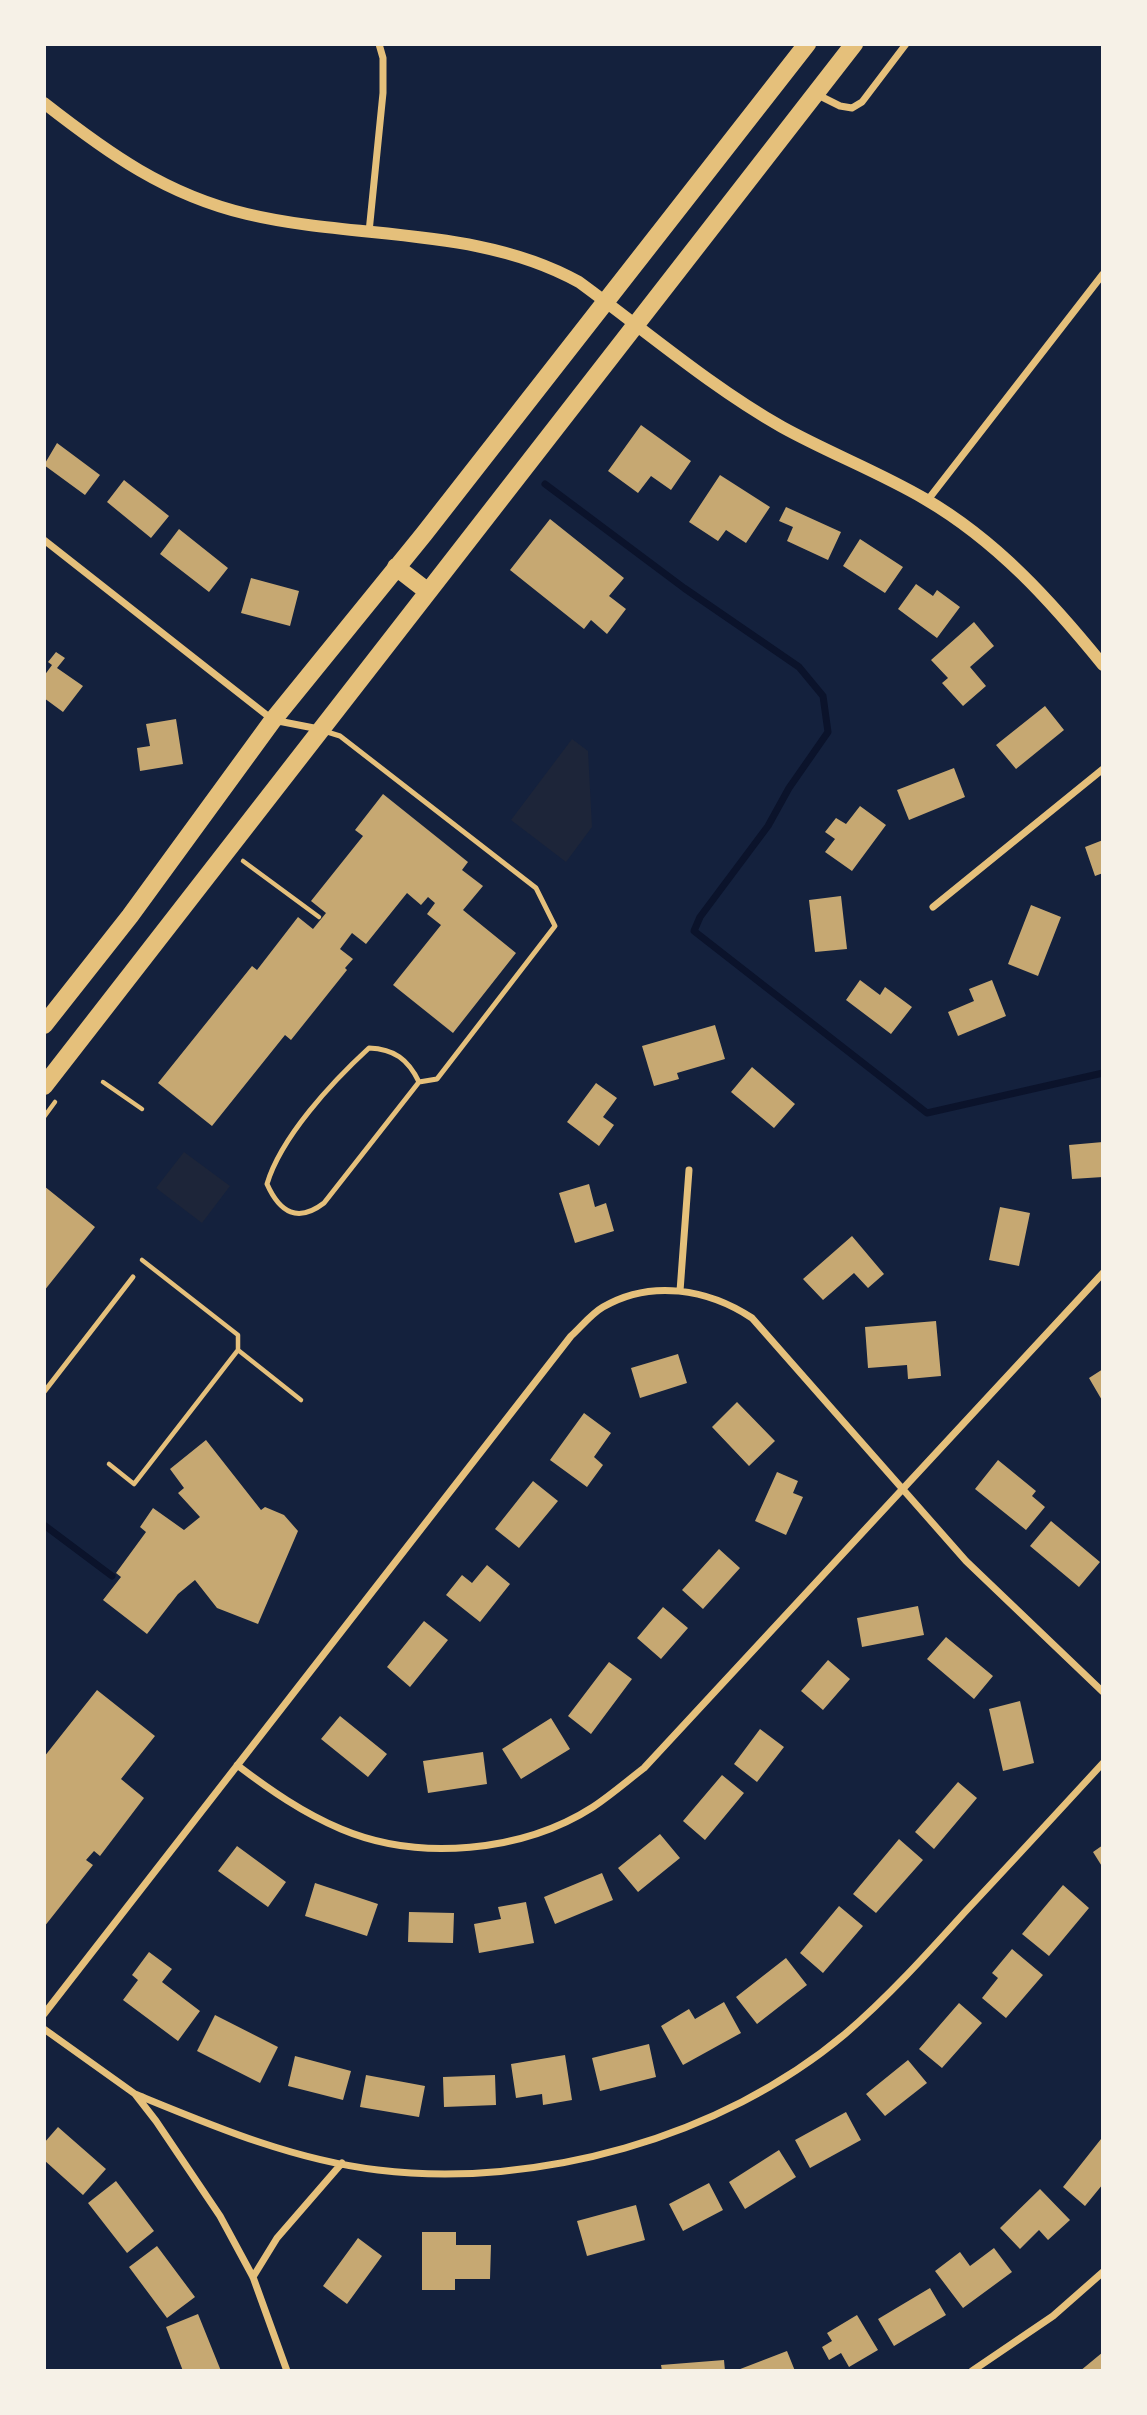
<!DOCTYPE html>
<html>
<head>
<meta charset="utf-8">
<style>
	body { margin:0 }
	#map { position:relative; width:1147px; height:2415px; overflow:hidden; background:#14213d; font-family:"Archivo Narrow",sans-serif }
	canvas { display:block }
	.frame { position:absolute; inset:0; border:46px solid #f6f1e7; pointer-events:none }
</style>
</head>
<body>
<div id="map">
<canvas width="1147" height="2415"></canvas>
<div class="frame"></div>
</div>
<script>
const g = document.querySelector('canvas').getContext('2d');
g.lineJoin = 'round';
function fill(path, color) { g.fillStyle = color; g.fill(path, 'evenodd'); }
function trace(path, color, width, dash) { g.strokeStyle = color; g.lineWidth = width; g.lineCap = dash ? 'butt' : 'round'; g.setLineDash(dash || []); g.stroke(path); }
fill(new Path2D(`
	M 572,739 L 588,751 L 592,827 L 566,862 L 511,820 Z
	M 184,1152 L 230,1186 L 202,1223 L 156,1188 Z`), '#1d2539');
trace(new Path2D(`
	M 545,484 L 684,588 L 799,667 L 823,696 L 828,732 L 789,788 L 768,826 L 700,917 L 694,931 L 927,1113 L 1103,1073
	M 44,1525 L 112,1576`), '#0b132b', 7);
fill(new Path2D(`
	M 641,425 L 691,461 L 671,490 L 651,476 L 638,493 L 608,471 Z
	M 57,443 L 100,475 L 85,495 L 44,465 Z
	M 720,475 L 770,507 L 746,543 L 726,530 L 718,541 L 689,522 Z
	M 124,480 L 169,516 L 151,538 L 107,502 Z
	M 786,507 L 841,532 L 828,560 L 787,541 L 793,527 L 779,521 Z
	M 550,519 L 624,578 L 609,596 L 626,609 L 607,634 L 591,620 L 584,629 L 510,570 Z
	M 179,529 L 228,568 L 209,592 L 160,554 Z
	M 860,539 L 903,567 L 885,593 L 843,566 Z
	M 251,578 L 299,591 L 290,626 L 241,613 Z
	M 916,584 L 933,596 L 937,590 L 960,607 L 937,638 L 898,609 Z
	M 974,622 L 994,646 L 970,667 L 986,686 L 963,706 L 942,683 L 948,678 L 931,660 Z
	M 56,652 L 65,658 L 57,668 L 83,686 L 63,712 L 44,698 L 44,676 L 52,665 L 48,662 Z
	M 1045,706 L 1064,730 L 1016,769 L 996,745 Z
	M 176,719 L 183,764 L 140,771 L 137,748 L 150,746 L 146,724 Z
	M 954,768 L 965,797 L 909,820 L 897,790 Z
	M 383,794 L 468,862 L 462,870 L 483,886 L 463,910 L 516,953 L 453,1033 L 393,985 L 441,925 L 427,914 L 435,903 L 428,897 L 421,905 L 407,893 L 366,944 L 352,933 L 340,949 L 353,959 L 345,968 L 347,970 L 291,1040 L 285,1035 L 212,1126 L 158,1083 L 252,966 L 257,970 L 298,917 L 313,929 L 326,913 L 311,901 L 363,836 L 355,830 Z
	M 860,806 L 886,825 L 852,871 L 825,852 L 835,839 L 825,832 L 836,818 L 846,824 Z
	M 1103,840 L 1103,873 L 1095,876 L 1085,847 Z
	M 841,896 L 847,949 L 815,952 L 809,900 Z
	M 1031,905 L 1061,917 L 1038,976 L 1008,964 Z
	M 860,980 L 880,995 L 885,987 L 912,1007 L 891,1034 L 846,1000 Z
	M 992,980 L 1006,1016 L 958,1036 L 948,1012 L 974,1001 L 969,989 Z
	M 715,1025 L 725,1059 L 677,1073 L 679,1079 L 654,1086 L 642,1046 Z
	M 752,1067 L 795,1104 L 774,1128 L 731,1092 Z
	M 596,1083 L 617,1098 L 603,1117 L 614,1125 L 599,1146 L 567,1122 Z
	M 1103,1142 L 1103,1177 L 1072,1179 L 1069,1145 Z
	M 589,1184 L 595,1207 L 606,1203 L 614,1231 L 575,1243 L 559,1193 Z
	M 44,1186 L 95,1227 L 44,1291 Z
	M 1000,1207 L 1030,1213 L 1019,1266 L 989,1260 Z
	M 852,1236 L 884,1274 L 868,1288 L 854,1273 L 823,1300 L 803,1279 Z
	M 936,1321 L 941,1376 L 908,1379 L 907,1365 L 868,1368 L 865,1327 Z
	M 678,1354 L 687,1383 L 640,1398 L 631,1368 Z
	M 1103,1369 L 1103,1402 L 1089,1378 Z
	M 737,1402 L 775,1441 L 749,1466 L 712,1427 Z
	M 584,1413 L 611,1433 L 594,1457 L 603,1465 L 587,1487 L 550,1460 Z
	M 206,1440 L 261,1510 L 265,1507 L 284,1515 L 298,1531 L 258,1624 L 217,1608 L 195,1580 L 178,1594 L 147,1634 L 103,1600 L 121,1577 L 116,1573 L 146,1532 L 140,1527 L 153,1508 L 184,1530 L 200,1517 L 178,1493 L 184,1488 L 170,1469 Z
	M 998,1460 L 1036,1491 L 1032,1496 L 1045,1507 L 1026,1530 L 975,1489 Z
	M 777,1472 L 798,1481 L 793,1493 L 803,1497 L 786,1535 L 755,1521 Z
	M 533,1481 L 558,1501 L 519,1548 L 495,1529 Z
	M 1051,1521 L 1100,1562 L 1079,1587 L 1030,1546 Z
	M 719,1549 L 740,1568 L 703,1609 L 682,1590 Z
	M 487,1565 L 510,1584 L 480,1622 L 446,1595 L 462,1575 L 472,1583 Z
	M 918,1606 L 924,1635 L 862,1647 L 857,1618 Z
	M 663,1607 L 688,1628 L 661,1659 L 637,1638 Z
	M 424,1621 L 448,1640 L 410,1687 L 387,1667 Z
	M 946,1637 L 993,1676 L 974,1699 L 927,1659 Z
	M 828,1660 L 850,1679 L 823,1710 L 801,1691 Z
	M 609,1662 L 632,1679 L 591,1734 L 568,1716 Z
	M 97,1690 L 155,1736 L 121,1779 L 144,1798 L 100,1856 L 94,1851 L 86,1860 L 93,1865 L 44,1927 L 44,1757 Z
	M 1020,1701 L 1034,1763 L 1003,1771 L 989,1709 Z
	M 340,1716 L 387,1754 L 368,1777 L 321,1739 Z
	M 551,1718 L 570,1749 L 521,1779 L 502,1749 Z
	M 760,1729 L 784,1747 L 757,1782 L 734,1764 Z
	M 483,1752 L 487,1784 L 428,1793 L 423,1761 Z
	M 722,1775 L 744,1793 L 705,1840 L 683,1821 Z
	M 958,1782 L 977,1798 L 934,1849 L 915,1832 Z
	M 660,1834 L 680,1858 L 638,1892 L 618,1868 Z
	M 899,1839 L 923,1860 L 876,1913 L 853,1894 Z
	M 1103,1845 L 1103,1868 L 1093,1852 Z
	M 237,1846 L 286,1882 L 268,1907 L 218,1871 Z
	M 602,1873 L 613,1900 L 555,1924 L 544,1897 Z
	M 315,1883 L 378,1904 L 367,1936 L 305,1916 Z
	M 1063,1885 L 1089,1908 L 1049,1956 L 1022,1934 Z
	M 526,1902 L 534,1943 L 479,1953 L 474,1924 L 501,1919 L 498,1907 Z
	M 839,1906 L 863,1926 L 823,1973 L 800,1953 Z
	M 409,1912 L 454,1913 L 453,1943 L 408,1942 Z
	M 1012,1949 L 1043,1975 L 1006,2018 L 982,1998 L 998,1978 L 992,1973 Z
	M 149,1952 L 172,1969 L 162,1982 L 200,2011 L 178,2041 L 123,2000 L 138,1980 L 132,1975 Z
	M 786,1958 L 807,1985 L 757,2024 L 736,1997 Z
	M 724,2002 L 741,2033 L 683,2065 L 661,2026 L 689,2009 L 695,2019 Z
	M 959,2003 L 982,2023 L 942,2068 L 919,2049 Z
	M 215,2015 L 278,2047 L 260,2083 L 197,2051 Z
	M 649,2044 L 656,2077 L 600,2091 L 592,2058 Z
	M 565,2055 L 572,2100 L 543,2105 L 542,2094 L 516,2098 L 511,2064 Z
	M 295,2056 L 351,2071 L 343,2100 L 288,2086 Z
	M 908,2060 L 927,2083 L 885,2116 L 866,2094 Z
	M 366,2075 L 425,2086 L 419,2117 L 360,2107 Z
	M 495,2075 L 496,2105 L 444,2107 L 443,2077 Z
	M 846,2112 L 861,2140 L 810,2168 L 795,2140 Z
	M 58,2127 L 106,2169 L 83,2195 L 44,2160 L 44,2143 Z
	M 1101,2139 L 1103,2184 L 1085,2206 L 1063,2187 Z
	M 779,2150 L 796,2177 L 745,2209 L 729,2182 Z
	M 116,2181 L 154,2231 L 127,2253 L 88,2203 Z
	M 709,2183 L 723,2210 L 683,2231 L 669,2204 Z
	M 1040,2189 L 1070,2220 L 1048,2240 L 1039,2230 L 1020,2249 L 1000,2228 Z
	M 636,2205 L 645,2240 L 587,2256 L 577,2221 Z
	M 422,2232 L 456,2232 L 456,2245 L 491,2245 L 490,2279 L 455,2279 L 455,2290 L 422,2290 Z
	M 358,2238 L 382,2256 L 347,2304 L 323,2286 Z
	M 157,2246 L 195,2297 L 167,2318 L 129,2267 Z
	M 994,2248 L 1012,2272 L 963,2308 L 935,2271 L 960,2252 L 970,2266 Z
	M 930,2288 L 946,2315 L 894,2346 L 878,2319 Z
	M 198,2314 L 221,2371 L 183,2371 L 166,2327 Z
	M 857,2315 L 878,2350 L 849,2367 L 841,2353 L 829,2360 L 822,2347 L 832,2341 L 827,2333 Z
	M 787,2351 L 795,2371 L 735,2371 Z
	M 1103,2352 L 1103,2371 L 1080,2371 Z
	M 724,2360 L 725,2371 L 662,2371 L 661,2365 Z`), '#c6a872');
trace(new Path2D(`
	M 243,861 L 319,917
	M 103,1082 L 142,1109
	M 44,1117 L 55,1102
	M 142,1260 L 238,1335 L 238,1350
	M 109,1464 L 134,1484 L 238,1350 L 301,1400`), '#e5c07b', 4.5);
trace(new Path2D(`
	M 324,731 L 340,736 L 536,888 L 555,926 L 437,1079 L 419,1082 C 408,1059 394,1049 369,1048 C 332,1082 281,1137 267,1184 C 280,1213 298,1223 324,1203 L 419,1082
	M 44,1392 L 133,1277`), '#e5c07b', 5);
trace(new Path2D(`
	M 816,94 L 840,106 L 852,108 L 862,102 L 906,44
	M 369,232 L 383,93 L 383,58 L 379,44
	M 927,501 L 1103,274
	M 44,540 L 273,720 L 319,729
	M 933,907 L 1103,769
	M 680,1291 L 689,1170
	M 237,1765 C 270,1790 303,1813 341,1829 C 419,1862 523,1852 593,1807 C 611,1795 627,1781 644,1768 L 1103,1273
	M 44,2014 L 571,1336 C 581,1327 591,1314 603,1307 C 651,1279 708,1289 752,1318 L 966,1561 L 1103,1692
	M 44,2029 L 135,2094 L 156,2121 L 220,2216 L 253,2277 L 287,2371
	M 135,2094 C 213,2126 293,2160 378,2170 C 537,2189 721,2138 845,2034 C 888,1997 926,1955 964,1913 C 1011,1863 1057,1813 1103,1763
	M 253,2277 L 277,2238 L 342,2163
	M 972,2371 L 1053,2316 L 1103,2272`), '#e5c07b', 7);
trace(new Path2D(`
	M 44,103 C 108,153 166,195 247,214 C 356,240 479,226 579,282 C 646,331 710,386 782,427 C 829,453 879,472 925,499 C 997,541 1051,601 1103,665`), '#e5c07b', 12);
trace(new Path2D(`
	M 396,567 L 427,591
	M 44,1025 L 130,916 L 273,720 L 424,534 L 807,44
	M 44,1086 L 854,44`), '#e5c07b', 18);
</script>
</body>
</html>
